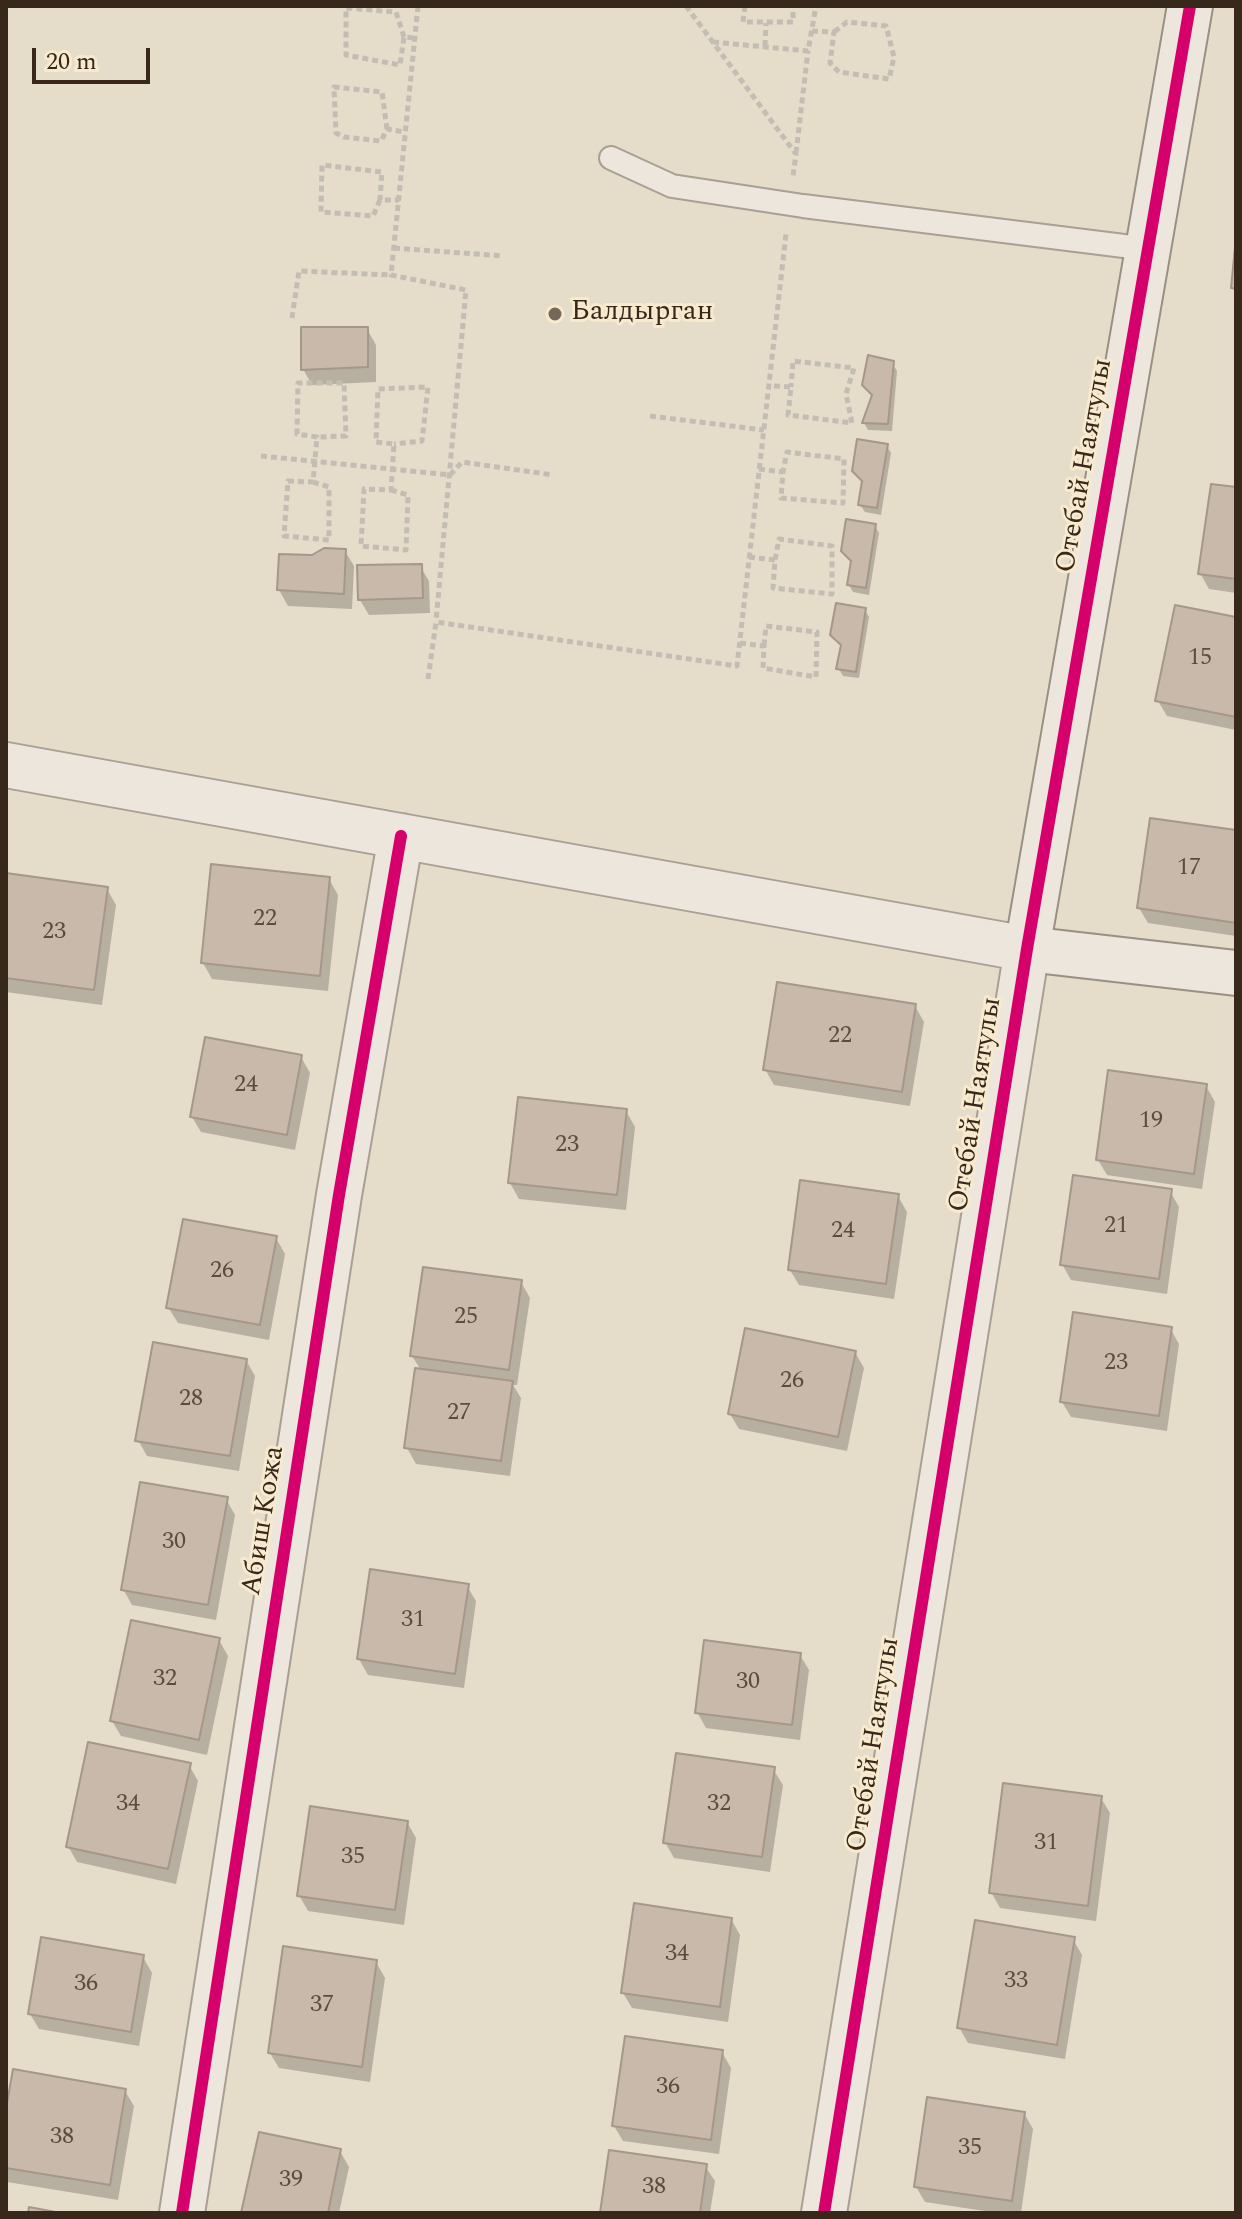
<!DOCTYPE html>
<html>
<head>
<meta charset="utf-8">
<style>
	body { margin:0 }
	#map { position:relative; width:1242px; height:2219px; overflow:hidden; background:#e5dcc9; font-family:Spectral,serif }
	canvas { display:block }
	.frame { position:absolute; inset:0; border:8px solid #38281c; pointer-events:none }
	.scale { position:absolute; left:32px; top:48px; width:118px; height:36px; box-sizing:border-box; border:4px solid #38281c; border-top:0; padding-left:10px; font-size:24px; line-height:28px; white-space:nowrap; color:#38281c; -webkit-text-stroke:6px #f7eace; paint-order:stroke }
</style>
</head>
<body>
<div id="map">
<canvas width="1242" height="2219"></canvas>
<div class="frame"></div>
<div class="scale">20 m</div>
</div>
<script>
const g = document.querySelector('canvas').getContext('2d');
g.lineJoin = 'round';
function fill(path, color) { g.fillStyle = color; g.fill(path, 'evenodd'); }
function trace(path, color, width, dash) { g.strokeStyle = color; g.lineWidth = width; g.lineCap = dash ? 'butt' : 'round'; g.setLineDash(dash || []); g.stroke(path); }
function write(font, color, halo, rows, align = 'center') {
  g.font = font + ' Spectral,serif'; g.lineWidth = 6; g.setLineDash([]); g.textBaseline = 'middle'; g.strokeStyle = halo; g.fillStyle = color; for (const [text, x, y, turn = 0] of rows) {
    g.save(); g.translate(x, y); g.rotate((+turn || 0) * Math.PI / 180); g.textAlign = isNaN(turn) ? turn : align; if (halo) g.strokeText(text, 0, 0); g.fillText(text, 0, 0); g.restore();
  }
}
fill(new Path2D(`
	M 367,329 L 376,345 L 376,382 L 312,385 L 303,369 Z
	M 892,363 L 897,371 L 892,431 L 868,430 L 864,423 L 873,397 L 864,385 Z
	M 887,446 L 891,453 L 881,515 L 865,512 L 860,505 L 864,484 L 854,471 Z
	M 1236,489 L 1236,593 L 1209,589 L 1200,573 Z
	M 875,526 L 879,533 L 869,595 L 853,592 L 849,585 L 852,564 L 843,551 Z
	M 345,551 L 354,566 L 352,609 L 288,606 L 279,590 Z
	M 420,566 L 429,581 L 430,613 L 369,615 L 360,600 Z
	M 865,610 L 869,617 L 859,678 L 843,676 L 839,669 L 842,648 L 832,634 Z
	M 1236,619 L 1236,730 L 1167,716 L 1158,701 Z
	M 1236,832 L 1236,936 L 1148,923 L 1139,908 Z
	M 6,875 L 107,889 L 116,905 L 102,1005 L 6,992 Z
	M 329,879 L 338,895 L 328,991 L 212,979 L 203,963 Z
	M 915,1006 L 924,1022 L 910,1106 L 774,1085 L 765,1069 Z
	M 301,1057 L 310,1073 L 295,1150 L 201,1132 L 192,1117 Z
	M 1206,1086 L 1215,1102 L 1202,1189 L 1107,1175 L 1098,1160 Z
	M 626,1111 L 635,1127 L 626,1210 L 519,1199 L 510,1183 Z
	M 1170,1191 L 1179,1207 L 1167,1294 L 1071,1280 L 1062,1264 Z
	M 898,1196 L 907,1212 L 894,1299 L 799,1285 L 790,1270 Z
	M 276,1238 L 285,1254 L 269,1340 L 178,1323 L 168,1307 Z
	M 521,1282 L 530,1298 L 517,1385 L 513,1385 L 521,1398 L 510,1476 L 416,1464 L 407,1448 L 421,1370 L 412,1356 Z
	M 1170,1328 L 1179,1344 L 1167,1431 L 1071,1417 L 1062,1402 Z
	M 855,1352 L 864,1368 L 847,1451 L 739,1429 L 730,1414 Z
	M 246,1360 L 255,1376 L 239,1471 L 147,1456 L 138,1440 Z
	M 226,1499 L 235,1515 L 216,1620 L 132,1605 L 123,1589 Z
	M 467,1586 L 476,1601 L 464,1688 L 368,1675 L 359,1659 Z
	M 219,1640 L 228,1656 L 207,1755 L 121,1736 L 112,1721 Z
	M 800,1655 L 809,1670 L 800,1740 L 706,1728 L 697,1712 Z
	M 189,1765 L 198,1781 L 176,1884 L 77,1862 L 68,1846 Z
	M 773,1769 L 783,1785 L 770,1872 L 674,1858 L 665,1842 Z
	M 1101,1798 L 1110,1813 L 1096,1921 L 1000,1908 L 991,1892 Z
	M 407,1822 L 416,1838 L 404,1925 L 308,1911 L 299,1895 Z
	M 731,1919 L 740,1935 L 728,2022 L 632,2008 L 623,1993 Z
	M 1073,1939 L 1082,1955 L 1065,2059 L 968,2043 L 959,2027 Z
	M 143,1957 L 152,1973 L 139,2046 L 39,2029 L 30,2014 Z
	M 376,1962 L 385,1978 L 370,2082 L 279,2068 L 270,2053 Z
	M 722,2052 L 731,2068 L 719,2154 L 623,2141 L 614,2126 Z
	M 125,2091 L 134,2106 L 118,2200 L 7,2182 L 6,2121 Z
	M 1024,2113 L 1033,2129 L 1021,2213 L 998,2213 L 925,2202 L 916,2187 Z
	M 340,2151 L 349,2167 L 339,2213 L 244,2213 Z
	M 705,2166 L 715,2181 L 710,2213 L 602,2213 Z`), '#0003');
const building = new Path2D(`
	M 1236,237 L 1236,289 L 1231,288 Z
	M 301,327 L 368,327 L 368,367 L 301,370 Z
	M 868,355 L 894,361 L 888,424 L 862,423 L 872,395 L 862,385 Z
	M 857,439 L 888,444 L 877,508 L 858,505 L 862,481 L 852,471 Z
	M 1211,484 L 1236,487 L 1236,579 L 1198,574 Z
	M 846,519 L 876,524 L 866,588 L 847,585 L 851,561 L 841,551 Z
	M 324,548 L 346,549 L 344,594 L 277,590 L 279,554 L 312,555 Z
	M 422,564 L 423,598 L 358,600 L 357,565 Z
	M 836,603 L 866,608 L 856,672 L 836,669 L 841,645 L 830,635 Z
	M 1175,605 L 1236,617 L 1236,717 L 1155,701 Z
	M 1150,818 L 1236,830 L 1236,923 L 1137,908 Z
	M 211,864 L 330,877 L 320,976 L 201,963 Z
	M 6,873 L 108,887 L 94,990 L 6,978 Z
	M 777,982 L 916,1004 L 902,1092 L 763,1070 Z
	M 205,1037 L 302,1055 L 287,1135 L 190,1117 Z
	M 1108,1070 L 1207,1084 L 1194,1174 L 1096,1160 Z
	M 518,1097 L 627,1109 L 617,1195 L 508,1183 Z
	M 1073,1175 L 1172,1189 L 1159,1279 L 1060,1265 Z
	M 800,1180 L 899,1194 L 886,1284 L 788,1270 Z
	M 183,1219 L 277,1236 L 260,1325 L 166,1308 Z
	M 423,1267 L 522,1280 L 509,1370 L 410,1356 Z
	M 1073,1312 L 1172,1327 L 1159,1416 L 1060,1402 Z
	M 745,1328 L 856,1351 L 838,1437 L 728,1414 Z
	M 153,1342 L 247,1359 L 230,1456 L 135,1441 Z
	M 415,1368 L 513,1381 L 501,1461 L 404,1448 Z
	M 140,1482 L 228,1497 L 208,1605 L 121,1590 Z
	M 370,1569 L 469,1584 L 455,1674 L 357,1659 Z
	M 131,1620 L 220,1638 L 199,1740 L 110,1721 Z
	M 704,1640 L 801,1653 L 792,1725 L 695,1713 Z
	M 88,1742 L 191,1763 L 168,1869 L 66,1847 Z
	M 676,1753 L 775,1767 L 762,1857 L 663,1843 Z
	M 1003,1783 L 1102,1796 L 1088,1906 L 989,1893 Z
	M 310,1806 L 408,1821 L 395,1910 L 297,1896 Z
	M 634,1903 L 732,1918 L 720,2007 L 621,1993 Z
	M 975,1920 L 1075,1937 L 1057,2045 L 957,2028 Z
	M 41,1937 L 144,1955 L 131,2032 L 28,2014 Z
	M 283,1946 L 377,1960 L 362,2067 L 268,2053 Z
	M 625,2036 L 723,2050 L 711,2140 L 612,2126 Z
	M 13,2069 L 126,2089 L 110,2185 L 6,2168 L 6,2109 Z
	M 927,2097 L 1025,2112 L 1012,2201 L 914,2187 Z
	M 259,2132 L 341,2149 L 328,2213 L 241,2213 Z
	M 609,2150 L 707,2164 L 700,2213 L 600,2213 Z
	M 29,2207 L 61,2213 L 28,2213 Z`);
fill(building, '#c8b9aa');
trace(building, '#a59789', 2);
const lane = new Path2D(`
	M 611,158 L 672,186 L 803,206 L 1148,249`);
const street = new Path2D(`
	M 6,765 L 1027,949 L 824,2213
	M 182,2213 L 339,1195 L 401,836`);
const secondary = new Path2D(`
	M 1190,6 L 1027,949 L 1236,973`);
trace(lane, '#a9a093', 26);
trace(street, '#a9a093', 48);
trace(secondary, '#999083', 48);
trace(new Path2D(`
	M 418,6 L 391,275 L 466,290 L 436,621
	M 686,6 L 796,154 L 793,176
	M 745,6 L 743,22 L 793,22 L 793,6
	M 812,31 L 834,32 L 830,63 L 839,72 L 889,79 L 894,57 L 886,26 L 847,22 L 834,32
	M 404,37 L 396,12 L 346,8 L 346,55 L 400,65 L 404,37 L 414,38
	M 713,42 L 808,51 L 816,6
	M 765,46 L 766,23
	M 387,129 L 382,92 L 334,87 L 336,133 L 344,137 L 381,141 L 387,129 L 405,132
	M 796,153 L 808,51
	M 380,200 L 373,216 L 321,212 L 322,165 L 382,172 L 380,200 L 399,200
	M 394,248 L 503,256
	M 292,318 L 299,271 L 391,275
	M 774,386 L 791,387 L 788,415 L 852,423 L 846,394 L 854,368 L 793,361 L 791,387
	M 650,416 L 764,430
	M 261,456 L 450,475 L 462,462 L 553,475
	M 759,469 L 783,472 L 781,498 L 843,503 L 844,459 L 787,452 L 783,472
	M 313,482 L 329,487 L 329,540 L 284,536 L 288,481 L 313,482 L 317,437 L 297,434 L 298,383 L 344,383 L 346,436 L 317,437
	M 391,490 L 408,495 L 406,550 L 361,546 L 364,489 L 391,490 L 394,444 L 376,442 L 378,389 L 428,387 L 422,441 L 394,444
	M 749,557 L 775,560 L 773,588 L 832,594 L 832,546 L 779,539 L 775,560
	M 740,643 L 764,646 L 763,668 L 816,677 L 817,632 L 766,626 L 764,646
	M 428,679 L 436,622 L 737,666 L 786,234`), '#c4bdb3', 5, [6, 4]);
trace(lane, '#ece6dc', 22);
trace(street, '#ece6dc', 44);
trace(secondary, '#ece6dc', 44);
trace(new Path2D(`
	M 182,2213 L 339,1195 L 401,836
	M 824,2213 L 1027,949 L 1190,6`), '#d6006c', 12);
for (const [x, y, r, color] of [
	[555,314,8,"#756759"]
]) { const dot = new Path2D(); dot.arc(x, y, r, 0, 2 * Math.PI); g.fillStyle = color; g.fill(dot); trace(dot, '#f7eace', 3); }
write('24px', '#5c4c40', null, [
	["15",1200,659],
	["17",1189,869],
	["22",265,920],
	["23",54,933],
	["22",840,1037],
	["24",246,1086],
	["19",1151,1122],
	["23",567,1146],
	["21",1116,1227],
	["24",843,1232],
	["26",222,1272],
	["25",466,1318],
	["23",1116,1364],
	["26",792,1382],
	["28",191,1400],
	["27",459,1414],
	["30",174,1543],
	["31",413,1621],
	["32",165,1680],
	["30",748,1683],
	["34",128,1805],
	["32",719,1805],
	["31",1046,1844],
	["35",353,1858],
	["34",677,1955],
	["33",1016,1982],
	["36",86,1985],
	["37",322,2006],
	["36",668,2088],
	["38",62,2138],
	["35",970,2149],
	["39",291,2181],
	["38",654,2188]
]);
write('28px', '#38281c', '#f7eace', [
	["Балдырган",571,314]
], 'left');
write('28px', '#38281c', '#f7eace', [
	["Отебай Наятулы",1086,466,-80],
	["Отебай Наятулы",977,1105,-81],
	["Абиш Кожа",265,1521,-81],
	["Отебай Наятулы",875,1745,-81]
]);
</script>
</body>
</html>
